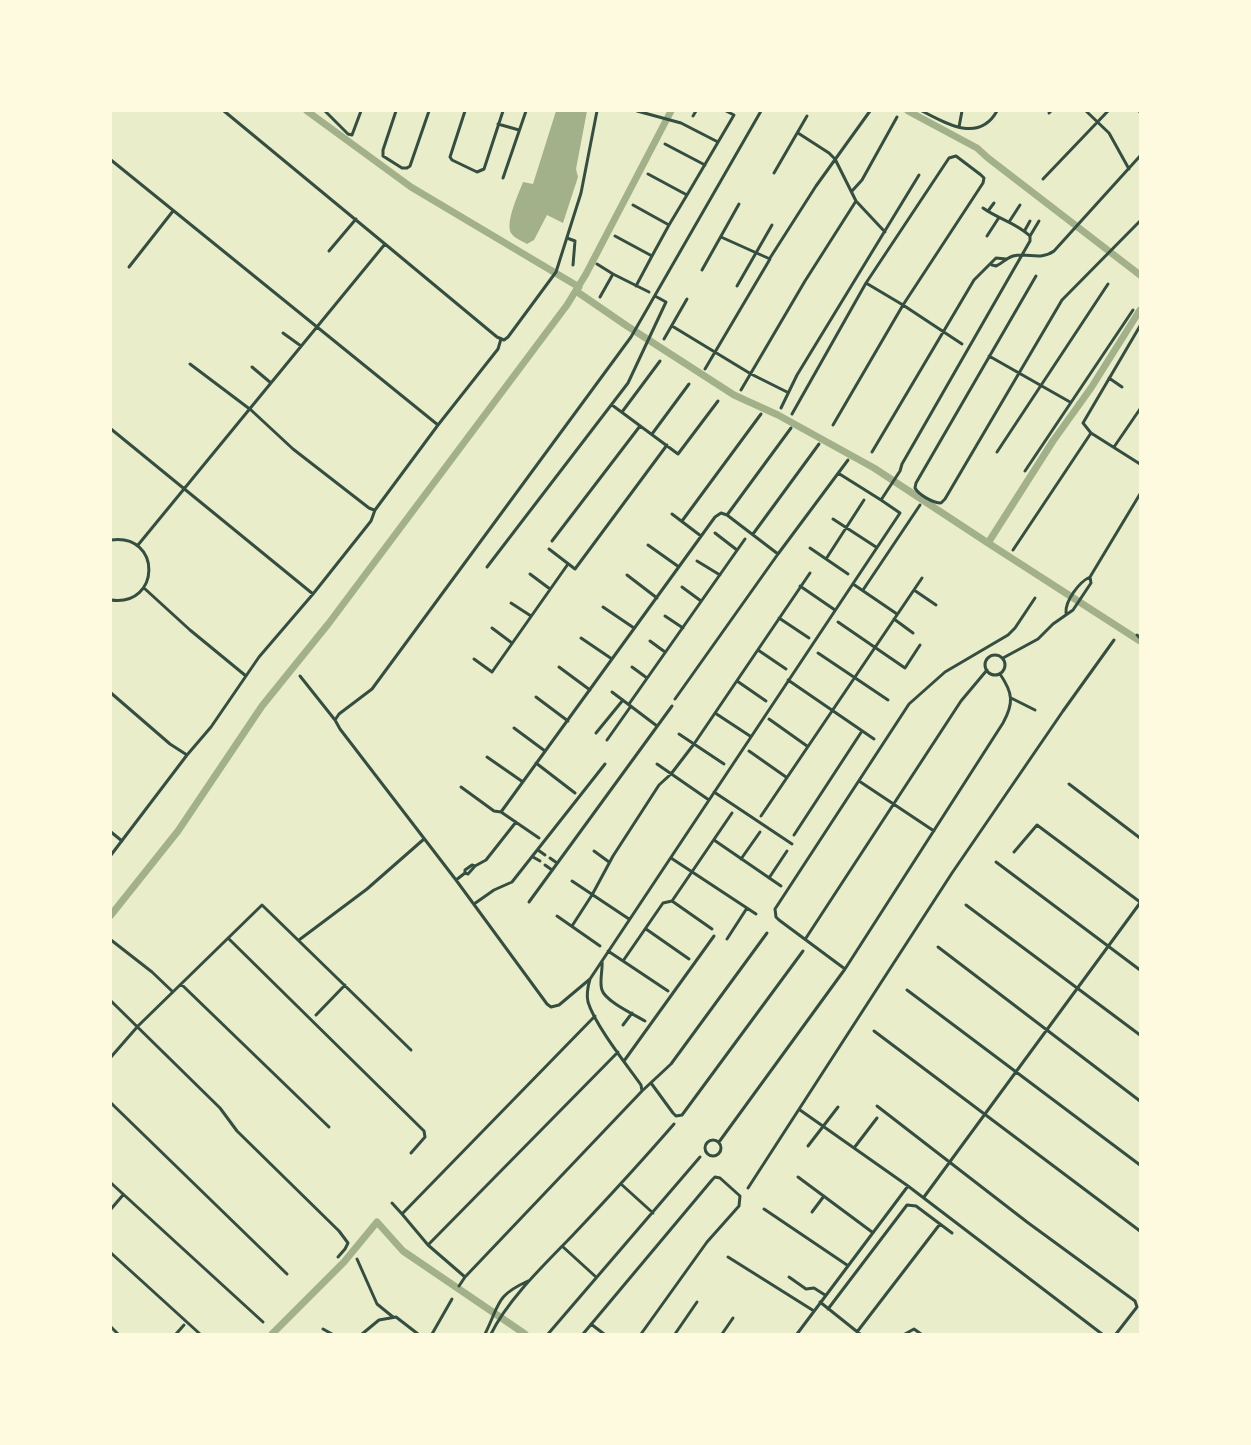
<!DOCTYPE html>
<html>
<head>
<meta charset="utf-8">
<style>
	body { margin:0 }
	#map { position:relative; width:1251px; height:1445px; overflow:hidden; background:#e9edc9; font-family:Spectral,serif }
	canvas { display:block }
	.frame { position:absolute; inset:0; border:112px solid #fefae0; pointer-events:none }
</style>
</head>
<body>
<div id="map">
<canvas width="1251" height="1445"></canvas>
<div class="frame"></div>
</div>
<script>
const g = document.querySelector('canvas').getContext('2d');
g.lineJoin = 'round';
function fill(path, color) { g.fillStyle = color; g.fill(path, 'evenodd'); }
function trace(path, color, width, dash) { g.strokeStyle = color; g.lineWidth = width; g.lineCap = dash ? 'butt' : 'round'; g.setLineDash(dash || []); g.stroke(path); }
fill(new Path2D(`
	M 556,111 L 587,111 L 576,169 L 578,177 L 563,223 L 547,215 L 534,240 L 527,244 C 522,241 514,238 511,233 C 505,222 519,193 523,182 L 533,184 Z`), '#a3b18a');
trace(new Path2D(`
	M 307,111 L 411,187 L 579,287
	M 908,111 L 977,148 L 988,158 L 1140,275
	M 576,291 L 627,326 L 734,395 L 778,415 L 874,468 L 988,543
	M 1140,310 L 1091,388 L 1053,441 L 988,543 L 1140,641
	M 111,915 L 178,831 L 262,706 L 329,623 L 567,305 L 586,274 L 671,111
	M 272,1334 L 344,1262 L 377,1222 L 403,1251 L 525,1334`), '#a3b18a', 7);
trace(new Path2D(`
	M 224,111 L 385,244
	M 325,111 L 348,134 L 352,135 L 361,111
	M 396,111 L 383,150 L 383,156 L 402,168 L 407,168 L 410,166 L 429,111
	M 465,111 L 450,157 L 452,160 L 477,172 L 484,169 L 503,111
	M 637,111 L 681,123 L 718,142
	M 922,111 C 947,124 979,143 997,111
	M 1086,111 L 1109,133 L 1129,169
	M 1139,111 L 1140,112
	M 1049,113 L 1051,111
	M 693,116 L 696,111
	M 498,124 L 519,130
	M 959,127 L 962,111
	M 798,133 L 829,153 L 835,159 L 856,201 L 885,232
	M 665,144 L 705,165
	M 111,160 L 438,425
	M 774,173 L 807,116
	M 648,174 L 687,195 L 669,225
	M 503,178 L 526,111
	M 1043,179 L 1108,111
	M 852,191 L 862,180 L 897,117
	M 687,195 L 734,115 L 726,111
	M 633,205 L 669,225 L 652,256
	M 988,211 L 994,203
	M 1009,222 L 1020,205
	M 1025,230 L 1030,221
	M 615,236 L 652,256 L 636,286
	M 987,236 L 998,219
	M 1030,236 L 1039,221
	M 567,238 L 575,241 L 573,265
	M 329,251 L 356,219
	M 770,258 L 816,186 L 870,111
	M 597,264 L 613,274 L 600,297
	M 992,265 L 996,266 C 1003,263 1006,258 1013,256 C 1028,252 1040,261 1054,251 L 1140,156
	M 129,267 L 173,211
	M 702,270 L 739,204
	M 613,274 L 649,292
	M 1036,276 L 916,483 L 915,488 C 919,495 933,503 941,503 L 945,499 L 1062,300 L 1140,221
	M 866,283 L 903,305 L 962,344
	M 737,286 L 772,225
	M 672,326 L 751,374 L 787,392
	M 1140,326 L 1083,423 L 1091,433 L 1140,464
	M 283,333 L 301,346
	M 664,339 L 687,299
	M 989,356 L 1070,402
	M 190,364 L 251,410 L 293,449 L 369,508 L 374,510
	M 252,367 L 271,383
	M 705,369 L 770,259 L 721,237
	M 1109,378 L 1122,387
	M 741,390 L 805,281 L 856,201
	M 612,405 L 678,454 L 718,401
	M 781,408 L 797,375 L 919,175
	M 622,412 L 660,361
	M 792,414 L 866,283 L 949,158 L 956,156 L 981,175 L 984,178 L 983,183 L 903,305 L 833,425
	M 111,429 L 313,594
	M 652,434 L 689,384
	M 1114,447 L 1140,409
	M 872,452 L 974,280 L 996,258 L 1006,259
	M 997,452 L 1108,284
	M 1025,471 L 1133,310
	M 838,473 L 881,500
	M 672,514 L 701,536
	M 727,515 L 791,428
	M 833,519 L 876,547
	M 682,521 L 761,414
	M 715,533 L 737,550
	M 753,534 L 819,444
	M 111,540 C 162,533 161,607 111,600
	M 552,541 L 640,426
	M 138,545 L 385,244 L 497,337 L 504,340 L 508,337 L 556,272 L 581,193 L 597,111
	M 648,545 L 679,567
	M 810,548 L 848,574
	M 549,549 L 575,569 L 667,445
	M 1013,550 L 1091,433
	M 826,559 L 864,500
	M 697,561 L 720,575
	M 487,567 L 628,383 L 666,302 L 655,296
	M 530,574 L 550,589
	M 627,575 L 657,598
	M 853,584 L 897,614
	M 800,586 L 835,610
	M 682,587 L 701,601
	M 144,588 L 190,630 L 246,676
	M 863,590 L 920,505
	M 914,590 L 936,605
	M 511,603 L 531,616
	M 603,607 L 634,628
	M 1066,613 C 1065,601 1079,582 1090,577
	M 665,616 L 683,628
	M 779,618 L 809,638
	M 894,619 L 913,633
	M 838,622 L 905,668 L 920,645
	M 492,628 L 512,643
	M 1137,635 L 1140,638
	M 581,638 L 612,659
	M 650,641 L 665,652
	M 758,650 L 786,669
	M 818,653 L 888,700
	M985 665a10 10 0 1 1 20 0a10 10 0 1 1-20 0Z
	M 1003,658 L 1038,639 L 1053,624 L 1073,610 L 1091,583 L 1090,577 L 1140,494
	M 474,659 L 492,672 L 568,564
	M 559,667 L 590,690
	M 632,667 L 647,678
	M 300,676 L 335,720
	M 788,680 L 874,739
	M 737,681 L 766,701
	M 612,692 L 657,726
	M 111,693 L 170,744 L 187,755 L 211,727 L 259,657 L 313,594 L 371,521 L 375,510 L 438,425 L 498,349 L 501,339
	M 536,697 L 568,721
	M 1011,698 L 1035,710
	M 675,699 L 778,554 L 848,460
	M 629,704 L 745,539
	M 715,713 L 750,736
	M 769,719 L 807,746
	M 514,728 L 545,751
	M 596,733 L 623,700
	M 679,734 L 724,764
	M 607,740 L 631,706
	M 749,751 L 786,777
	M 487,757 L 523,782
	M 536,763 L 575,793
	M 657,764 L 709,800
	M 859,781 L 934,831
	M 1069,784 L 1140,838
	M 461,787 L 494,811 L 501,812 L 539,838
	M 714,792 L 792,844
	M 501,812 L 715,517 L 721,513 L 727,515 L 778,554
	M 761,816 L 922,578
	M 111,832 L 122,841
	M 794,835 L 862,731
	M 714,840 L 781,886
	M 538,850 L 545,855
	M 594,851 L 609,862
	M 1014,852 L 1037,825 L 1140,902
	M 111,855 L 187,755
	M 533,857 L 540,861
	M 550,858 L 557,863
	M 671,858 L 756,914
	M 741,859 L 760,832
	M 996,862 L 1140,970
	M 545,865 L 552,870
	M 465,873 L 465,870 L 472,865 L 475,866 L 486,860 L 516,822
	M 769,878 L 787,851
	M 456,880 L 465,873 L 468,874 L 475,866
	M 572,881 L 629,919
	M 672,901 L 712,929
	M 529,902 L 672,706
	M 474,904 L 494,890 L 512,882 L 605,764
	M 966,905 L 1140,1035
	M 557,916 L 600,946
	M 572,926 L 592,895 L 613,856 L 659,785 L 671,774 L 694,744 L 810,573
	M 646,929 L 689,959
	M 228,938 L 424,1131 L 425,1137 L 411,1153
	M 806,938 L 961,701 L 987,670
	M 727,939 L 747,908
	M 111,940 L 152,972 L 173,992
	M 299,940 L 367,889 L 424,839
	M 938,947 L 1140,1101
	M 608,951 L 668,991
	M 602,961 C 603,969 599,982 602,990 C 605,1001 635,1015 645,1021
	M 623,961 L 663,903 L 672,901 L 732,813
	M 845,969 L 779,920 L 776,917 L 775,909 L 909,704 L 945,672 L 1008,635 L 1015,628 L 1035,598
	M 590,979 L 559,1005 L 551,1007 L 547,1004 L 456,880 L 340,729 L 335,720 L 339,714 L 372,689 L 631,337 L 761,111
	M 181,984 L 329,1127
	M 907,990 L 1140,1165
	M 111,1001 L 220,1108 L 237,1131 L 339,1231 L 348,1243 L 345,1249 L 338,1257
	M 316,1015 L 345,985
	M 623,1025 L 632,1013
	M 874,1031 L 1140,1231
	M 111,1057 L 138,1026 L 262,905 L 411,1050
	M 624,1061 L 714,936
	M 651,1083 L 673,1113 L 676,1116 L 682,1115 L 803,951
	M 642,1091 L 641,1085 C 626,1064 595,1025 588,1002 C 586,994 588,986 590,979 L 900,513 L 881,500 L 900,471 L 902,464 L 1030,241 L 1030,236 C 1017,223 998,219 983,208
	M 111,1103 L 287,1274
	M 877,1106 L 1027,1222 L 1135,1301 L 1137,1307 L 1116,1334
	M 800,1110 L 908,1186 L 1102,1334
	M705 1148a8 8 0 1 1 16 0a8 8 0 1 1-16 0Z
	M 719,1142 L 845,969 L 1003,723 C 1014,703 1013,693 1000,674
	M 808,1146 L 838,1107
	M 854,1148 L 877,1118
	M 798,1177 L 872,1232
	M 111,1183 L 263,1322
	M 621,1184 L 653,1213
	M 748,1188 L 952,873 L 1063,711 L 1114,640
	M 924,1197 L 1140,903
	M 392,1203 L 402,1214
	M 111,1209 L 123,1195
	M 764,1209 L 847,1265
	M 812,1212 L 824,1196
	M 428,1245 L 618,1052
	M 562,1246 L 596,1277
	M 111,1253 L 200,1334
	M 728,1257 L 814,1311
	M 357,1259 L 377,1304 L 393,1317
	M 465,1277 L 428,1245 L 402,1214 L 595,1016
	M 789,1277 L 806,1289 L 814,1288 L 825,1295
	M 459,1286 L 465,1277 L 642,1091 L 671,1064 L 767,933
	M 820,1302 L 860,1334
	M 828,1309 L 907,1205 L 916,1206 L 952,1233
	M 591,1324 L 604,1334
	M 111,1327 L 118,1334
	M 323,1329 L 332,1334
	M 857,1332 L 940,1224
	M 176,1334 L 184,1325
	M 362,1334 L 379,1320 L 396,1317 L 418,1334
	M 432,1334 L 452,1299
	M 485,1334 C 500,1304 495,1296 528,1281
	M 491,1334 C 508,1299 545,1264 572,1236 C 607,1199 641,1162 674,1124
	M 548,1334 L 700,1157
	M 583,1334 L 712,1180 L 715,1177 L 720,1178 L 740,1196 L 739,1206 L 707,1242 L 641,1334
	M 675,1334 L 697,1302
	M 722,1334 L 733,1318
	M 797,1334 L 908,1186
	M 905,1334 L 914,1329 L 921,1334`), '#344e41', 3);
</script>
</body>
</html>
